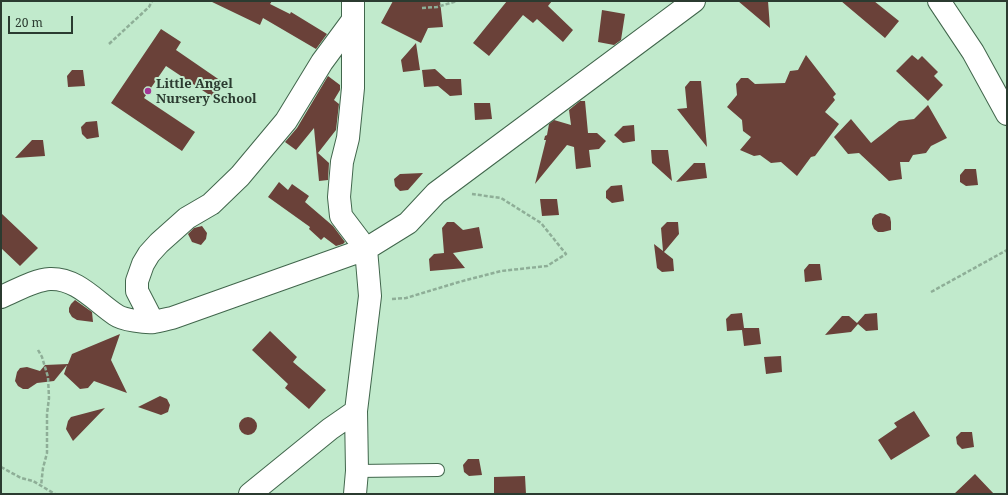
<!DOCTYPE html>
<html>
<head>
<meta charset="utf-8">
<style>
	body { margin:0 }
	#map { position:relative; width:1008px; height:495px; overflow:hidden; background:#c1eacc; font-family:"Noto Serif",serif }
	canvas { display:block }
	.frame { position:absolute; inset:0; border:2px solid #2b3b30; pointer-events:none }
	.scale { position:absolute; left:8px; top:16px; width:65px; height:18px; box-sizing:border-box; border:2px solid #2b3b30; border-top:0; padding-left:5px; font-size:12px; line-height:14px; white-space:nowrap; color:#2b3b30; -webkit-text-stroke:3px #c1eacc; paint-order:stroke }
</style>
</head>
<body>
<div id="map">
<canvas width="1008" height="495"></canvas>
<div class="frame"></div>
<div class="scale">20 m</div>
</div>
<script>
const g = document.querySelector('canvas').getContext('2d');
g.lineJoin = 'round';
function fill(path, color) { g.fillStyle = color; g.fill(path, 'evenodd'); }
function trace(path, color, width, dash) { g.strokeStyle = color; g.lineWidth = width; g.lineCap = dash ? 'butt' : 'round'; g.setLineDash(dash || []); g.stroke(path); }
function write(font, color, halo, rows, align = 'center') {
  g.font = font + ' "Noto Serif",serif'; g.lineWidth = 4; g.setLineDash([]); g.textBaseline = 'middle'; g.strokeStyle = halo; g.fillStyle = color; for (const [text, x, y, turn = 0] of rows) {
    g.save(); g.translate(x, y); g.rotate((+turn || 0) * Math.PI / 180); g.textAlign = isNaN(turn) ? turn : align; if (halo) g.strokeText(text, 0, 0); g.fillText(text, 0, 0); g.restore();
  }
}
fill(new Path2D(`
	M 210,1 L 272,1 L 270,4 L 290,14 L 291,12 L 327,34 L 316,49 L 263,18 L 260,25 Z
	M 393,1 L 440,1 L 443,27 L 428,28 L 421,43 L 381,23 Z
	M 507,1 L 552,1 L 548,6 L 573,30 L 563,42 L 537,19 L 533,23 L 523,15 L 489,56 L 473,43 Z
	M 738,1 L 768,1 L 770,28 Z
	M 841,1 L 874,1 L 899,21 L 885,38 Z
	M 602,10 L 625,14 L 621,40 L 614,45 L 598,42 Z
	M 161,29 L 181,42 L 176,50 L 224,83 L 214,98 L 166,66 L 144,98 L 195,132 L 182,151 L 111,103 Z
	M 416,43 L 420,70 L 403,72 L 401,60 Z
	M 806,55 L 836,94 L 833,97 L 835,100 L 825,112 L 839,124 L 815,156 L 811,157 L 797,176 L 781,162 L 771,163 L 760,155 L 754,156 L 740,150 L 751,137 L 743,131 L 742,120 L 727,107 L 737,95 L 736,84 L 741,78 L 748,78 L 755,84 L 785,83 L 790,71 L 798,70 Z
	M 912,55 L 918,60 L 922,56 L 938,72 L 934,76 L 943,85 L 928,101 L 896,71 Z
	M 435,69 L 446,79 L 461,79 L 462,95 L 450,96 L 438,86 L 424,87 L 422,70 Z
	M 72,70 L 83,70 L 85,86 L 68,87 L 67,76 Z
	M 328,76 L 340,85 L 340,90 L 334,100 L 339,104 L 336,130 L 318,153 L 329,163 L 328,180 L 319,181 L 314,128 L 296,150 L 285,142 L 297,128 Z
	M 690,81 L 701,81 L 707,147 L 677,109 L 687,108 L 685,87 Z
	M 580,101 L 585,101 L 588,133 L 597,133 L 606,141 L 599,149 L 589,150 L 591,167 L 576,169 L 574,147 L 567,145 L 535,184 L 546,140 L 544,140 L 545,136 L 547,135 L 549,124 L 554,120 L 571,125 L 569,110 Z
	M 474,103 L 490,103 L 492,119 L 475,120 Z
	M 928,105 L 947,138 L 931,146 L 926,153 L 913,155 L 909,162 L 900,162 L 902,179 L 889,181 L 859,153 L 848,154 L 834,137 L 851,119 L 871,143 L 899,121 L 914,119 Z
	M 97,121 L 99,137 L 87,139 L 82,134 L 81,127 L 86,122 Z
	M 634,125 L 635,141 L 623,143 L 614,135 L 623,126 Z
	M 32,140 L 43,140 L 45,156 L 15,158 Z
	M 651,150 L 668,150 L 672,181 L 652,163 Z
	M 694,163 L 705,163 L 707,178 L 676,182 Z
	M 965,169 L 976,169 L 978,185 L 966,186 L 960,182 L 960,175 Z
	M 423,173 L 408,190 L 400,191 L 395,186 L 394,179 L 400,174 Z
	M 279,182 L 288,190 L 292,184 L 309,196 L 305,202 L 333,226 L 345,242 L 343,244 L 336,246 L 324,237 L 321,240 L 309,229 L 310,227 L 268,197 Z
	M 622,185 L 624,201 L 612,203 L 606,198 L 606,191 L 611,186 Z
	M 540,199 L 557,199 L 559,215 L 542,216 Z
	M 1,213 L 38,248 L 20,266 L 1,248 Z
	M 880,213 L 885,214 L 890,217 L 891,222 L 891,230 L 883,232 L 878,232 L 874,229 L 872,224 L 872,219 L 875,215 Z
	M 447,222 L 454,222 L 463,230 L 479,227 L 483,248 L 453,253 L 465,268 L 430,271 L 429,259 L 434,254 L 444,253 L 442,228 Z
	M 667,222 L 678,222 L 679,234 L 664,252 L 673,259 L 674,271 L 662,272 L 657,268 L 654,244 L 663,251 L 661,228 Z
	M 202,226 L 207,233 L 206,239 L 201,245 L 192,242 L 188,234 L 194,228 Z
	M 809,264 L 820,264 L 822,280 L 805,282 L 804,270 Z
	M 75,300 L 92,312 L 93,322 L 77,320 L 72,317 L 69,312 L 69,308 L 71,304 Z
	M 742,313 L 744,328 L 759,328 L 761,344 L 744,346 L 742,330 L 727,331 L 726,319 L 731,314 Z
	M 877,313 L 878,330 L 866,331 L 858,324 L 851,332 L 825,335 L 842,316 L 849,316 L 857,323 L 865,314 Z
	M 270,331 L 297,357 L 293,362 L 326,390 L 309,409 L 285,388 L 288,384 L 252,350 Z
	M 120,334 L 111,360 L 127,393 L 94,381 L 88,388 L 80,389 L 64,374 L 67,365 L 54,381 L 37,383 L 28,389 L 23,389 L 18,386 L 15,381 L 17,372 L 20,368 L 27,367 L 40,371 L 45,365 L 68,364 L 72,354 Z
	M 781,356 L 782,372 L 766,374 L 764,357 Z
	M 160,396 L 167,399 L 170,405 L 168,412 L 161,415 L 138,407 Z
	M 105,408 L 73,441 L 66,429 L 68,421 L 71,417 Z
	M 914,411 L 930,436 L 891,460 L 878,440 L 897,427 L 894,423 Z
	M239 426a9 9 0 1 1 18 0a9 9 0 1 1-18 0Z
	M 961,432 L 972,432 L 974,447 L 962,449 L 957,444 L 956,437 Z
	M 468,459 L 479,459 L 482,475 L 469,476 L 464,472 L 463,465 Z
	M 975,474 L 994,494 L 954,494 Z
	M 525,476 L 526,494 L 494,494 L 494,477 Z`), '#6a4139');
const service = new Path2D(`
	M 357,471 L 438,470`);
const minor = new Path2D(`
	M 353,1 L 353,88 L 348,138 L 342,162 L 339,197 L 341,216 L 366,249 L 370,296 L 356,411 L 357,471 L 355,494
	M 939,1 L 973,52 L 1007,114
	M 1,297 C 16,291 33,280 50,279 C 77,278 95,301 116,315 C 123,320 146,323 154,322 C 160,321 166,319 172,318 L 366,249 L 408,223 L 436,193 L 694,1
	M 153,322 L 137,291 L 137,281 L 143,264 L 149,254 L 159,243 L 187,218 L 211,204 L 240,176 L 286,121 L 322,62 L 353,20
	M 250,494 L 330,429 L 356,411`);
trace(service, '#41664c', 14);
trace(minor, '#41664c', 24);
trace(new Path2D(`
	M 422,8 L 437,7 L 457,1
	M 109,44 L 149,7 L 152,1
	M 931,292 L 1007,250
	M 392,299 L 406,298 L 459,282 L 501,271 L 547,266 L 566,254 L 541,223 L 501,198 L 472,194
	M 38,350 L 42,357 L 48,377 L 49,398 L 47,414 L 47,453 L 43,468 L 41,486
	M 1,467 L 21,478 L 33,481 L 55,494`), '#8eae97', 2.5, [4, 2]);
trace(service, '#fff', 12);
trace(minor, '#fff', 22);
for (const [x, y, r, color] of [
	[148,91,4,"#a33696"]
]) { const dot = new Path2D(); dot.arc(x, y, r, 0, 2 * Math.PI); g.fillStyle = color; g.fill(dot); trace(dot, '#c1eacc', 1.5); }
write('bold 13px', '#2b3b30', '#c1eacc', [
	["Little Angel",156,84],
	["Nursery School",156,99]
], 'left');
</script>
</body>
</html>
